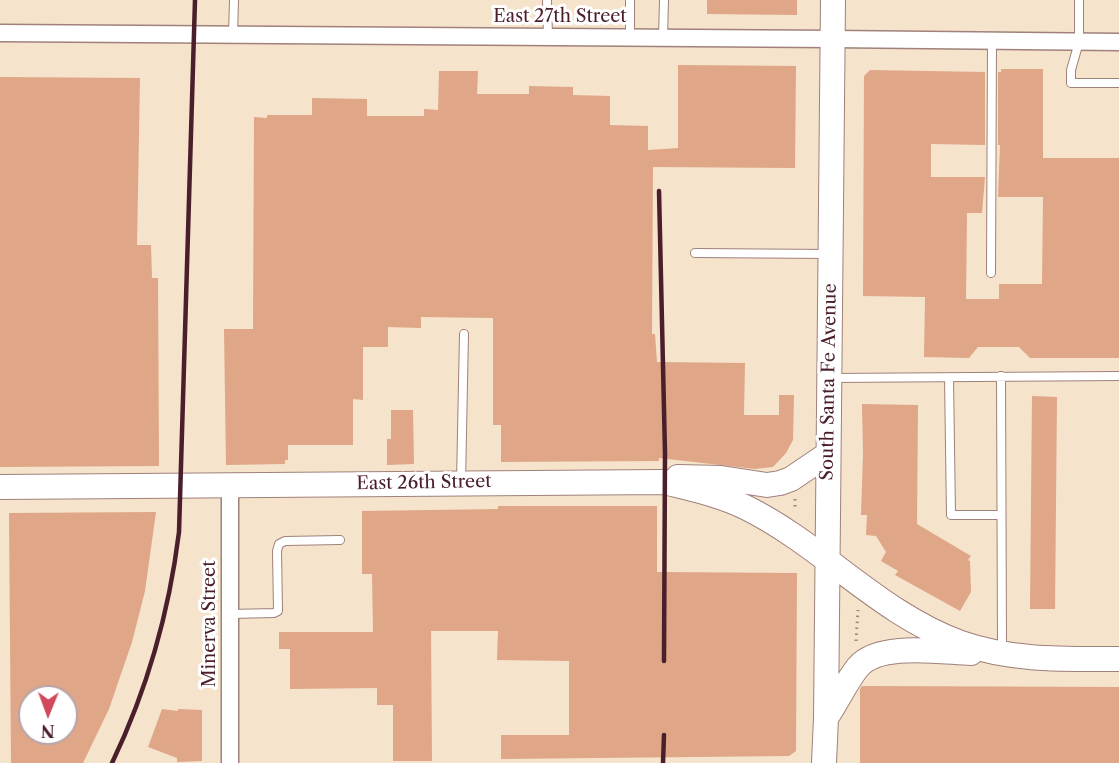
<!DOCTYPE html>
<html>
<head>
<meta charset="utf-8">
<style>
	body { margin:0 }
	#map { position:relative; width:1119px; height:763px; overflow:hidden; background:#f5e3cb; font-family:"Libre Caslon Text",serif }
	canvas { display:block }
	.north { position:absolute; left:18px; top:685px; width:60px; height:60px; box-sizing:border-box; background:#fff; border:2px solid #b7a5aa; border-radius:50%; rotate:181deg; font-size:16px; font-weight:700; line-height:24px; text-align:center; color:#4a1f2b }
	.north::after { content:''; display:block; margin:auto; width:21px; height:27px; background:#d1495b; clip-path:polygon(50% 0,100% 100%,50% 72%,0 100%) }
</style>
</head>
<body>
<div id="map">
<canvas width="1119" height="763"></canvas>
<div class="north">N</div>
</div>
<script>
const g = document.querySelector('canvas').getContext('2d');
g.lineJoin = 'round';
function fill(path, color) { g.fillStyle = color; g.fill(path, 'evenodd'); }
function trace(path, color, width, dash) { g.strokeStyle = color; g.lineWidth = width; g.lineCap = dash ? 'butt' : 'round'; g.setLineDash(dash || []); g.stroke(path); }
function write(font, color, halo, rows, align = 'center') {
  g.font = font + ' "Libre Caslon Text",serif'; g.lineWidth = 6; g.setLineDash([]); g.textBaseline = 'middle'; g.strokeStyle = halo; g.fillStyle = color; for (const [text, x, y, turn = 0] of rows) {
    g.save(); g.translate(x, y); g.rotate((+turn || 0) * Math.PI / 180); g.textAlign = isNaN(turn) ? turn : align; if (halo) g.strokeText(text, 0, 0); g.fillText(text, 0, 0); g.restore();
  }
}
fill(new Path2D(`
	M 707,0 L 797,0 L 797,15 L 707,14 Z
	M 678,65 L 796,66 L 795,168 L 653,167 L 652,334 L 655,334 L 657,362 L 745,363 L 744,415 L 779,415 L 779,395 L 794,395 L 793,440 L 786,453 L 773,467 L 755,469 L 659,458 L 659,461 L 501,462 L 501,425 L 493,425 L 493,318 L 421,317 L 421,328 L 388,327 L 388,347 L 363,347 L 363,400 L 353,399 L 353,445 L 288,445 L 288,460 L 285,460 L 285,464 L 226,465 L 224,329 L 253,329 L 254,117 L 267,118 L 267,115 L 312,115 L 312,98 L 367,99 L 367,116 L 424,116 L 424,109 L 438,110 L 439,71 L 478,71 L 477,94 L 529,94 L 529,86 L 573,87 L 573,95 L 610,96 L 610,125 L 648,126 L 648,150 L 678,148 Z
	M 1001,69 L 1043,69 L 1043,158 L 1119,158 L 1119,358 L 1030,358 L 1019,347 L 978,347 L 969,358 L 924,357 L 925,297 L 863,296 L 864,76 L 870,70 L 985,72 L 985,145 L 931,144 L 931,177 L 985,177 L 982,213 L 967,213 L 966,299 L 999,299 L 999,284 L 1042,284 L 1043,197 L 998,197 L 1000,145 L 998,145 L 998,72 L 1001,72 Z
	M 0,77 L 140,78 L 137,245 L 151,245 L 152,278 L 158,278 L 159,466 L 0,467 Z
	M 1032,396 L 1057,397 L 1055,609 L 1030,609 Z
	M 862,404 L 918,405 L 917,524 L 971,556 L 968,560 L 970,561 L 971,592 L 960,611 L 895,575 L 898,571 L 881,561 L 886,552 L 876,536 L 866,535 L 867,515 L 861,515 L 863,454 Z
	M 391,410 L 413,410 L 414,464 L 387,465 L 387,439 L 391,439 Z
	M 498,506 L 657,506 L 657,572 L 797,573 L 796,751 L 789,756 L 501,759 L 501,735 L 569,735 L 569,661 L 497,660 L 498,631 L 431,631 L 432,761 L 393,761 L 393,705 L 377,705 L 377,688 L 290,689 L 290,649 L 279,649 L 279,632 L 373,632 L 372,574 L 362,574 L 362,511 L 498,509 Z
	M 156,512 L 145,591 L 132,642 L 109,709 L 83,763 L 11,763 L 9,513 ZM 30,697 L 66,697 L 66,733 L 30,733 Z
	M 862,686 L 1119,687 L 1119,763 L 860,763 L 860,689 Z
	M 162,709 L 178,711 L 178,709 L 202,710 L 202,761 L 177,762 L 177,758 L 148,747 Z`), '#dfa687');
const lane = new Path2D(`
	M 547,0 L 548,37
	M 1079,0 L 1079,42 L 1071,70 L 1071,83 L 1119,83
	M 233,35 L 234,0
	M 630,37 L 630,0
	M 663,37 L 664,0
	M 695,253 L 830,254
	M 991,273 L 992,41
	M 1001,376 L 1002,650
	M 949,377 L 951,515 L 1000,515
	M 832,378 L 1119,376
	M 461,482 L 464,334
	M 230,614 L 274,613 L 278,611 L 277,551 L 279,544 L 285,541 L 340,540`);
const street = new Path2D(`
	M 0,33 L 832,39 L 1119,42
	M 230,763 L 230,485`);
const secondary = new Path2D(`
	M 678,477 L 721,478 L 767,485 L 780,483 L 791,479 L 828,454
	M 0,487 L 664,482 C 692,489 721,495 747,508 C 823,546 880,614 961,643 C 1012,661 1066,659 1119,659
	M 826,718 C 837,702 846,682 858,667 C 879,642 940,652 971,653
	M 824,763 L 826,718 L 833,0`);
trace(lane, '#a0817b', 10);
trace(street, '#a0817b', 19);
trace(secondary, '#a0817b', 26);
trace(new Path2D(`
	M 795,499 L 795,509
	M 856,641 L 858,610`), '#a0817b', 3, [1.5, 4.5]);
trace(lane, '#fff', 8);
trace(street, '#fff', 16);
trace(secondary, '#fff', 24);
trace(new Path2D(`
	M 659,191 L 665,453 L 664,661
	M 112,763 C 147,690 169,613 179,532 L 195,0
	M 663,763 L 664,735`), '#4a1f2b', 4.5);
write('18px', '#4a1f2b', '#fff', [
	["East 27th Street",560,17],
	["South Santa Fe Avenue",829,382,-89],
	["East 26th Street",424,483,-1],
	["Minerva Street",210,624,-90]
]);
</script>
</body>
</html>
